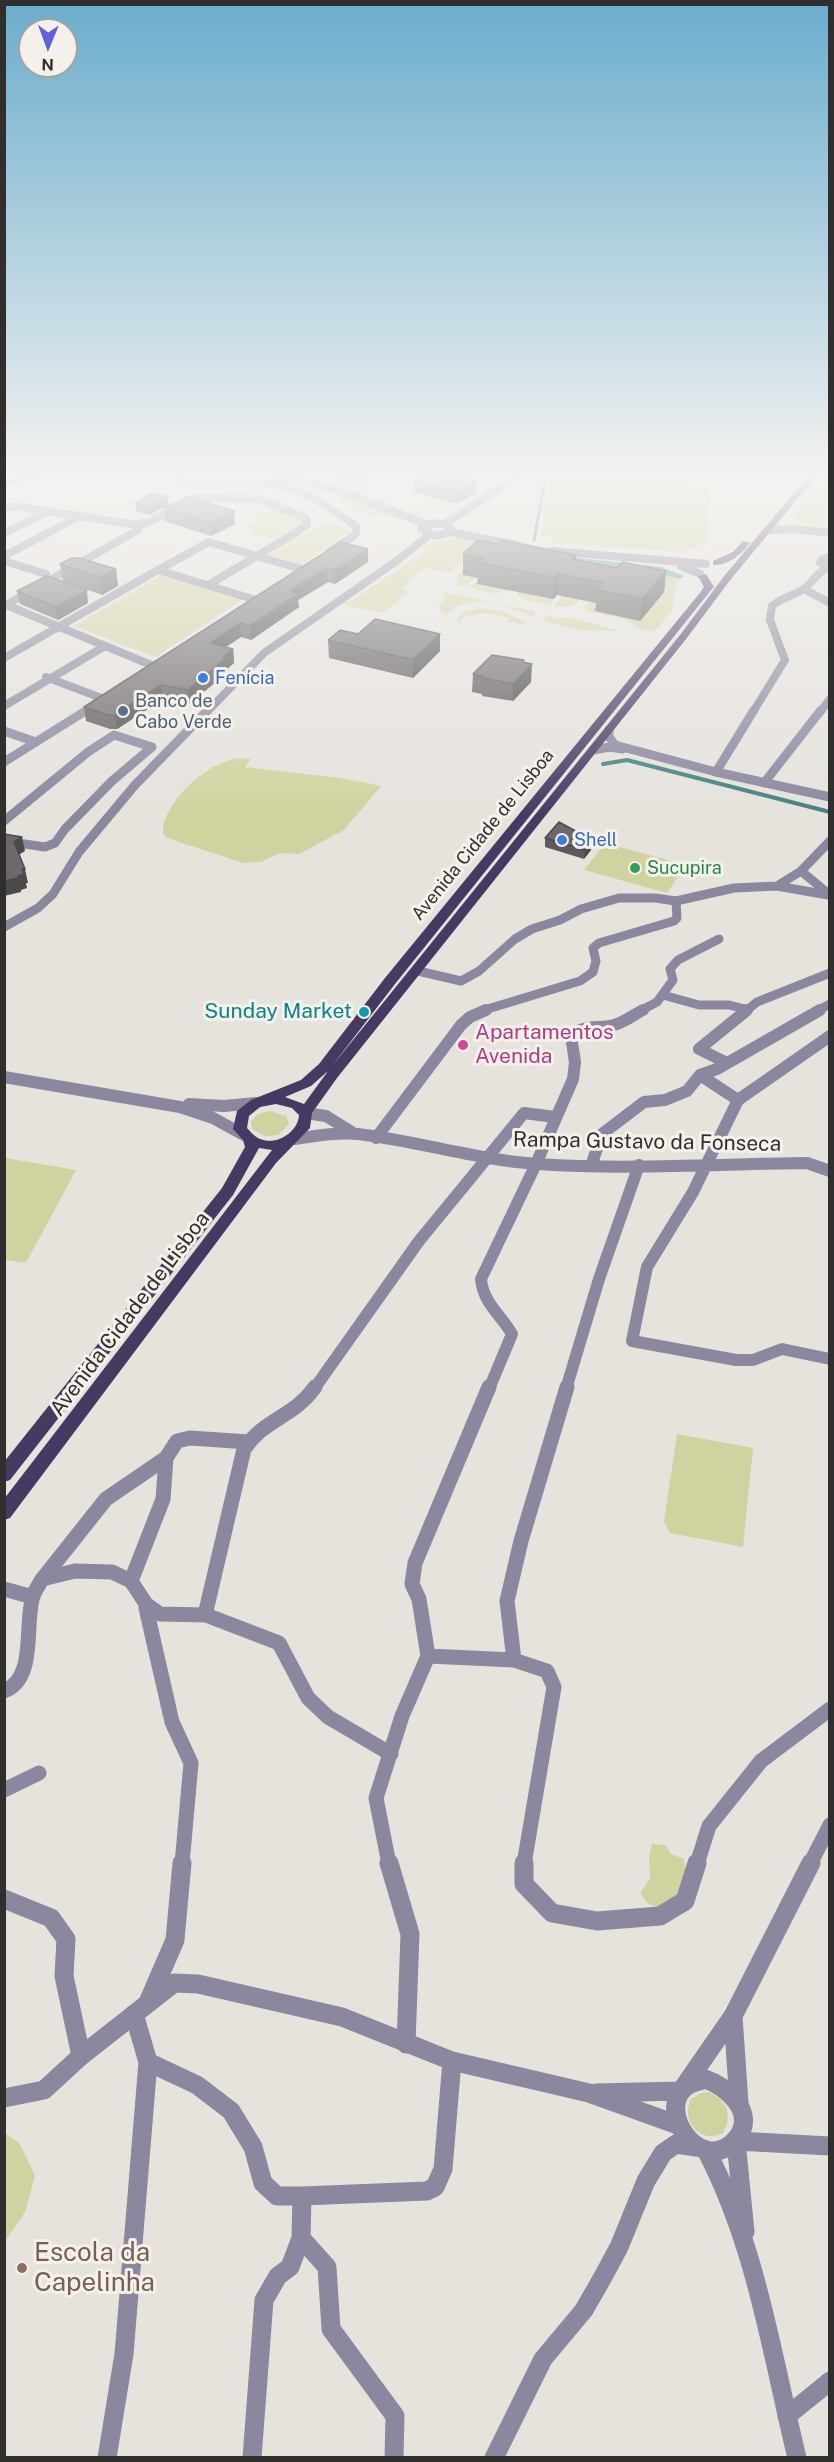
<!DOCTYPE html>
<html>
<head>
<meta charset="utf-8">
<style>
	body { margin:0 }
	#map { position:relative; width:834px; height:2462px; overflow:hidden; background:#e6e3dd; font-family:"Public Sans",sans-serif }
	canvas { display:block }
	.frame { position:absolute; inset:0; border:6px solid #302f2d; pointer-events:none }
	.north { position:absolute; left:18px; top:18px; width:60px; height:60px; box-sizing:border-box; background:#f4f0ea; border:2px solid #a6a39e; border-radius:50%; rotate:181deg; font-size:16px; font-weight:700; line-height:24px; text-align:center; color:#302f2d }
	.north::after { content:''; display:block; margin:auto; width:21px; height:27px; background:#6160d9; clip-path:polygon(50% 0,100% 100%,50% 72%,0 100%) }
</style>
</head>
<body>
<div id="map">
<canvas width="834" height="2462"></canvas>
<div class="frame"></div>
<div class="north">N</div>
</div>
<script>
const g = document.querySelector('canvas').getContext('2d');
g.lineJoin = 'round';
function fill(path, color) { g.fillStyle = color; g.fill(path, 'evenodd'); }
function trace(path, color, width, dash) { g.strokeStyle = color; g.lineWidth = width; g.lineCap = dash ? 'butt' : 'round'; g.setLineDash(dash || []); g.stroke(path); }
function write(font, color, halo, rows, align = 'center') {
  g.font = font + ' "Public Sans",sans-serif'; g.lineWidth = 6; g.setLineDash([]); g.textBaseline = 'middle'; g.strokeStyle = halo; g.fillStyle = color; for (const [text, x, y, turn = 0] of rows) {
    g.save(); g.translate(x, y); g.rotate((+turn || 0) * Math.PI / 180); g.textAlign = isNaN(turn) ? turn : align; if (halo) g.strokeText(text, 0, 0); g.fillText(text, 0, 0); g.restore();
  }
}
fill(new Path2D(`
	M 552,473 L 591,473 L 687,480 L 697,484 L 710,485 L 708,545 L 698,544 L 696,548 L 683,552 L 555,543 L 548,536 L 541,536 Z
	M 827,473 L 829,473 L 829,503 L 807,499 Z
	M 338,494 L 410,518 C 390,518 343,518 338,494 Z
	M 804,502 L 829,507 L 829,515 L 821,526 L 803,523 L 795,518 L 795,515 Z
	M 276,509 L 300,520 L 300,525 L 278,538 L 250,534 L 251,530 L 246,525 Z
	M 326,521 L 350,531 L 301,565 L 269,555 Z
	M 461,537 L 508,547 L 466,558 L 449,573 L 424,568 L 402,589 L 409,591 L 383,613 L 339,604 L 353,600 L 419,555 L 423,552 L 423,547 L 433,541 Z
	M 476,558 L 594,584 C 581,599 576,611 554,606 L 562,596 L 559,595 L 549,605 L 522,599 L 524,598 L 517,595 L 518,592 L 508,590 L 496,594 L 470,588 L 479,578 L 475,578 L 465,587 L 458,585 L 457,576 Z
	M 553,559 L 656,571 L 673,575 L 677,581 L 672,611 L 654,632 L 637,628 L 627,620 L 587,611 L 585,607 L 603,586 Z
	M 162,575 L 243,599 L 155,657 L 74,626 Z
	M 444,592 L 536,612 L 532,617 C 508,605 466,591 446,616 L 439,609 L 439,606 L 445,599 Z
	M 479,608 L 501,611 L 526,622 L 524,625 L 507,621 L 509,618 L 482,613 L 463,618 L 460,623 L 462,628 L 457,619 L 464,612 Z
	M 549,614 L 554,618 L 571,618 L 620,631 L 577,630 L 542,621 Z
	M 237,758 L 251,759 L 245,767 L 340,778 L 381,786 L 344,830 L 299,854 L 280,853 L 261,862 L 243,863 L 167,838 L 163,834 C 162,802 207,763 237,758 Z
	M 605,843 L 686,865 L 667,893 L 584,870 Z
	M 269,1111 L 286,1116 L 289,1124 L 278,1135 L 265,1136 L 252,1129 L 251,1121 L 258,1114 Z
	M 5,1158 L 76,1170 L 26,1263 L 5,1260 Z
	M 677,1434 L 753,1448 L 743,1547 L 670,1533 L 664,1521 Z
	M 652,1844 L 665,1845 L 671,1854 L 684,1859 L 686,1872 L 682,1893 L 658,1908 L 647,1903 L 640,1893 L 650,1879 L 649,1857 Z
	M 708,2092 C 727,2099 733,2116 723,2133 C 701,2145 680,2121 691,2099 L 701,2093 Z
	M 5,2133 L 20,2144 L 35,2176 L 25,2212 L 6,2240 L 5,2307 Z`), '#d0d39f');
trace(new Path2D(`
	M 534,540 L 546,473`), '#458080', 3);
trace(new Path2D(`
	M 603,764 L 627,760 L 830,812`), '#458080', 4);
fill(new Path2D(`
	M 608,473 C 624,472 679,470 690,477 L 685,480 L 613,476 Z
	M 559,556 L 661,567 L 684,576 L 679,579 L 660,573 L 556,561 L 554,559 Z`), '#4ea2a4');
trace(new Path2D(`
	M 46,677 L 104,699
	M 4,706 L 105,646`), '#8c869e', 8);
trace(new Path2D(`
	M 4,731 L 36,742`), '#8c869e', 9);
trace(new Path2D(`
	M 4,507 L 21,507 L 136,525 L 147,523 L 182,505 L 184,501 L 199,498 L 260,499 L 307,519 L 307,524 L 297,532 L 208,585
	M 445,524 L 522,473
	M 768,530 L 794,529 L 830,533
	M 4,533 L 49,511
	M 4,556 L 82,515
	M 830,557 L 822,559 L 820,563 L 830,568
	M 4,561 L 46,574
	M 158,570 L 209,542 L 304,570
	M 804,589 L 830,603
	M 4,604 L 156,667
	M 4,606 L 138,530 L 140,525
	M 4,658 L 158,570 L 256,600
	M 753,712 L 785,660 L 770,620 L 772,606 C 781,598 792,596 802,590 C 812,584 816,573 827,568
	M 820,712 L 830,699`), '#8c869e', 8);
trace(new Path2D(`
	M 716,772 L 754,710
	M 764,783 L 821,710
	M 4,821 L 88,752 L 114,735 L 152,747 L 112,781 L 65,829 L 55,843 L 45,847 L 4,841
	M 830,841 L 801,871 L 830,895
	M 777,886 L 828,895
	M 418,971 L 461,981 L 479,971 L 515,939 L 532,929 L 560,920 L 581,909 L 619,898 L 655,898 L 676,901 L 734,888 L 777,886 L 801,871
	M 663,995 L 699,1005 L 729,1005 L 745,1009
	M 481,1011 L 580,981 L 593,972 L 596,961 L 593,948 L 599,943 L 674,921 L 677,918 L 676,901
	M 640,1011 L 657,1002 L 673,980 L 670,969 L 678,960 L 719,939
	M 746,1011 L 757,1002 L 830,973
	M 817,1011 L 830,1004`), '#8c869e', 9);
trace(new Path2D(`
	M 725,1062 L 699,1049 L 747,1010
	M 700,1075 L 738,1100 L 693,1192 L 647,1267 L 632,1341 L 736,1360 L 753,1360 L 782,1349 L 830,1359
	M 738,1100 L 830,1036
	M 305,1113 L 326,1116 L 355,1134
	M 376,1138 L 461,1025 L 470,1017 L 486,1010
	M 294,1139 C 315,1136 336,1132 358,1134 C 418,1141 477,1160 538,1164 C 627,1170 718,1164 807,1163 L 830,1171
	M 591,1166 L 602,1134 L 644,1102 L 665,1100 L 687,1091 L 700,1075 L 717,1069 L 820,1010
	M 314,1389 L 419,1241 L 524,1113 L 555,1117
	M 489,1389 L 512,1334 C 501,1315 483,1303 481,1279 L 536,1164 L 573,1079 L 575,1062 L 571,1036 C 584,1023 602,1030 617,1024 C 626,1021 635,1014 643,1010
	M 566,1389 L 599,1279 L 639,1165`), '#8c869e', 12);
trace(new Path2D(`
	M 166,1458 L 177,1441 L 190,1438 L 249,1442
	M 44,1577 L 106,1499 L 166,1458 L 163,1499 L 131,1581
	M 4,1589 L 33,1597
	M 146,1608 L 172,1722 L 191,1763 L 182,1864
	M 205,1615 L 244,1449 C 265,1418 293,1418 315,1387
	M 428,1656 L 514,1660 L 547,1671 L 554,1687 L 524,1864
	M 514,1660 L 507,1601 L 521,1541 L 567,1387
	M 4,1691 C 37,1679 24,1624 33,1596 C 35,1590 39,1585 42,1579 L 75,1571 L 112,1572 L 131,1581 L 146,1604 L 160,1614 L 206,1615 L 279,1643 L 308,1698 L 328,1717 L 391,1754
	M 4,1790 L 39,1773
	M 389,1864 L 376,1798 L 402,1716 L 428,1656 L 419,1599 L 412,1584 L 415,1563 L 489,1387
	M 697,1864 L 709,1826 L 761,1761 L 830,1709`), '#8c869e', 15);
trace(new Path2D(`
	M 389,1863 L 410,1934 L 406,2044
	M 524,1863 L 524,1884 L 552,1913 L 597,1921 L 660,1916 L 685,1901 L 697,1863
	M 4,1899 L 51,1918 L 66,1939 L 64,1976 L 81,2056
	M 149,2000 L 175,1940 L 182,1863
	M 148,2062 L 197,2085 L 231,2111 L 253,2147 L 263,2183 L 277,2196 L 302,2196
	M 736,2141 L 830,2146
	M 301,2238 L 327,2267 L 331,2329 L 395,2416 L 394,2458
	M 787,2416 L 830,2381
	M 107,2458 L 124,2354 L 148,2062 L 134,2014
	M 252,2458 L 264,2300 L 278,2276 L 290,2267 L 301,2238 L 302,2196 L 427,2191 L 435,2187 L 443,2169 L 452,2061
	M 494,2458 L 543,2359 L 584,2310 L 604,2275 L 619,2247 L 646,2181 L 663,2153 L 676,2144 L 696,2147`), '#8c869e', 19);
trace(new Path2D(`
	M 173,473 L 176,478 L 186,482 C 217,483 259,479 288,488 C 312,495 337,512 357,527 L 355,535 L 330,551
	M 274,475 L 333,488 L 426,524
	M 438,523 L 449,526 L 450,532 L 435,536 L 421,529 L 427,525 Z
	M 450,532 L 516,545
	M 551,551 L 706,564
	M 681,566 L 700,574
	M 85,712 L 97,704
	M 207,712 L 264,653 L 398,560 L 429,535`), '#8c869e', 8);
trace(new Path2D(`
	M 609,730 L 609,737 L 615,745 L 716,772 L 830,797
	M 593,750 L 610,747 L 622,749
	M 4,762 L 87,710
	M 4,927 L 38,908 L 53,894 L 79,852 L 135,785 L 208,710`), '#8c869e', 9);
trace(new Path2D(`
	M 4,1077 L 180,1107 L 213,1118 L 244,1135
	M 189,1104 L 224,1106 L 256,1103`), '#8c869e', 12);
trace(new Path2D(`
	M 810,1864 L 830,1825`), '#8c869e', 15);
trace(new Path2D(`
	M 733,2016 L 739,2103
	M 705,2079 C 727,2086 757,2113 737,2138 C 703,2180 653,2109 687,2086 C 692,2082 700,2081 705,2079 Z
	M 681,2091 L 733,2016 L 811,1863
	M 596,2093 L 681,2091
	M 4,2098 L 44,2090 L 81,2056 L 174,1983 L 198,1984 L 342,2017 L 452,2061 L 589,2093 L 678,2125
	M 736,2141 L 745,2232
	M 706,2150 C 756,2245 772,2355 797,2458`), '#8c869e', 19);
fill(new Path2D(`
	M 53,473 L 70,473 L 4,485 L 4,480 Z
	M 245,473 L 315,473 C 301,482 266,476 249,475 Z
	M 811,473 L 819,473 L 731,579 L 686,639 L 337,1078 L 312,1113 L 310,1128 L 276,1163 L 10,1518 L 4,1520 L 4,1499 L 272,1150 L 259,1148 L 233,1195 L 10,1480 L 4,1482 L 4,1462 L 222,1188 L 245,1147 L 243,1140 L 233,1129 L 237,1111 L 251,1100 L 301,1080 L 319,1064 L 385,978 L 699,594 L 704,587 L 698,576 L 706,574 L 714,587 L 712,589 L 395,984 L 332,1066 L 680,635 L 725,575 ZM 328,1071 L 304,1104 L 285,1097 L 311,1086 ZM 276,1104 L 292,1108 L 299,1115 C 298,1133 275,1147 258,1138 C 254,1136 250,1131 247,1128 L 249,1116 L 260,1107 Z
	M 743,541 L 750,543 C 742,554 728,566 713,565 L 713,561 L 733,552 Z`), '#463a63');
fill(new Path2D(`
	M 338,473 L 375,476 L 356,486 L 338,481 Z
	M 414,480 L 476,493 L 458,503 L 453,503 L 414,492 Z
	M 135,503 L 168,505 L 149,515 L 136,511 Z
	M 164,508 L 235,524 L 211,536 L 165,521 Z
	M 341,542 L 368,549 L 368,562 L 335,584 L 328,582 L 298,600 L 299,607 L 251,640 L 241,637 L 225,647 L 233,649 L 234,663 L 227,669 L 228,672 L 189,704 L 163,699 L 117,729 L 110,729 L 86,721 L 84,707 Z
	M 498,544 L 576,555 L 576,560 L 617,568 L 666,571 L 664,592 L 640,621 L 595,611 L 596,603 L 557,595 L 553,599 L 477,584 L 478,578 L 463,575 L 463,554 Z
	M 60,564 L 116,569 L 118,586 L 102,595 L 63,581 Z
	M 17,591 L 88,603 L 58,620 L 20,604 Z
	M 328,640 L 440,651 L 413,678 L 329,658 Z
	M 524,663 L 531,682 L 513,701 L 482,696 L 482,694 L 472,692 L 473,674 Z
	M 545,838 L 592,840 L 591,850 L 584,859 L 545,847 Z`), '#5e595d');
fill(new Path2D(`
	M 365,473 L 375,473 L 375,476 L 356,486 L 356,478 Z
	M 476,480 L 476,493 L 458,503 L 458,491 Z
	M 168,497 L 168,505 L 149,515 L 148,507 Z
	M 234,511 L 235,524 L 211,536 L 210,523 Z
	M 368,549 L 368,562 L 335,584 L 334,570 Z
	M 327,568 L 328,582 L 298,600 L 299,607 L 251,640 L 250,626 L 290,591 Z
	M 116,569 L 118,586 L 102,595 L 100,578 Z
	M 666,571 L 664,592 L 640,621 L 642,599 Z
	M 558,574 L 557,595 L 553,599 L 554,578 Z
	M 87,590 L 88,603 L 58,620 L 56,607 Z
	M 240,623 L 241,637 L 211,657 L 210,643 Z
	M 440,634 L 440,651 L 413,678 L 413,660 Z
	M 233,649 L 234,663 L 227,669 L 228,672 L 189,704 L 188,690 Z
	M 524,660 L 524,673 L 532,664 L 531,682 L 513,701 L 513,684 L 523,662 Z
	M 161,685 L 163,699 L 117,729 L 115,715 Z
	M 22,837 L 25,851 L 17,856 L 14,842 Z
	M 592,840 L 591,850 L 584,859 L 585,850 Z
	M 22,869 L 25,869 L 28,883 L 26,883 L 27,888 L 21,890 L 21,892 L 4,896 L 4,881 L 18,876 Z`), '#4c494c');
const building = new Path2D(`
	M 338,473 L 365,473 L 356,478 Z
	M 427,473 L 443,473 L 476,480 L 458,491 L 453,491 L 414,480 Z
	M 152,493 L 168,497 L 148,507 L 135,503 Z
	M 189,497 L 234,511 L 210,523 L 164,508 Z
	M 478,540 L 498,544 L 501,540 L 576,555 L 572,559 L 617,568 L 622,562 L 666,571 L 642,599 L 597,590 L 603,583 L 558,574 L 554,578 L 478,562 L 483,558 L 463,554 Z
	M 341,542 L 368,549 L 334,570 L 327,568 L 290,591 L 298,594 L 250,626 L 240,623 L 210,643 L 233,649 L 223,657 L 226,658 L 188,690 L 161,685 L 115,715 L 108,715 L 84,707 Z
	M 72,558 L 79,558 L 116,569 L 100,578 L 60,564 Z
	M 47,576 L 87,590 L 56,607 L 17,591 Z
	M 375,619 L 440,634 L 413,660 L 328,640 L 340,630 L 358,634 Z
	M 492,655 L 524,660 L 523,662 L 532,664 L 513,684 L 483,678 L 484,677 L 473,674 Z
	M 559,822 L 592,840 L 585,850 L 545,838 Z
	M 4,834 L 22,837 L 14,842 L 25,869 L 22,869 L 24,874 L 18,876 L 18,878 L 4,881 Z`);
fill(building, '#6d686c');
trace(building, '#4c494c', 1.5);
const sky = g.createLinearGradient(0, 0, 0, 817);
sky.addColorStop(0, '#6aadcd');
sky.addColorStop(0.58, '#f4f2f0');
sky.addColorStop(1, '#f4f2f000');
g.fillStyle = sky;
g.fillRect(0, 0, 834, 817);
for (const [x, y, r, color] of [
	[203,678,6,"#3f7fe0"],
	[123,711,6,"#5c6f8a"],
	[562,840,6,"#3f7fe0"],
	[635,868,6,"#2e9e5b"],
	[364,1012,6,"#0f9aa8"],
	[463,1045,6,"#d1479c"],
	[22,2268,6,"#8d6e63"]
]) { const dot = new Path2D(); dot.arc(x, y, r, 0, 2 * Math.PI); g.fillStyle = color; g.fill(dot); trace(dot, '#f4f0ea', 2); }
write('18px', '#366cbe', '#f4f0ea', [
	["Fenícia",215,678],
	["Shell",574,840]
], 'left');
write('18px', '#4e5e75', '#f4f0ea', [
	["Banco de",135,701],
	["Cabo Verde",135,722]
], 'left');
write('18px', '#302f2d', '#f4f0ea', [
	["Avenida Cidade de Lisboa",483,835,-51]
]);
write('18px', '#27864d', '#f4f0ea', [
	["Sucupira",647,868]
], 'left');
write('21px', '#0d838f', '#f4f0ea', [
	["Sunday Market",352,1012]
], 'right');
write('21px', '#b23c85', '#f4f0ea', [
	["Apartamentos",475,1033],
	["Avenida",475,1057]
], 'left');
write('21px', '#302f2d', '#f4f0ea', [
	["Rampa Gustavo da Fonseca",647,1142,1],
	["Avenida Cidade de Lisboa",130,1314,-53]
]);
write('26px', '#785e54', '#f4f0ea', [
	["Escola da",34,2253],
	["Capelinha",34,2283]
], 'left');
</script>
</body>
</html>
